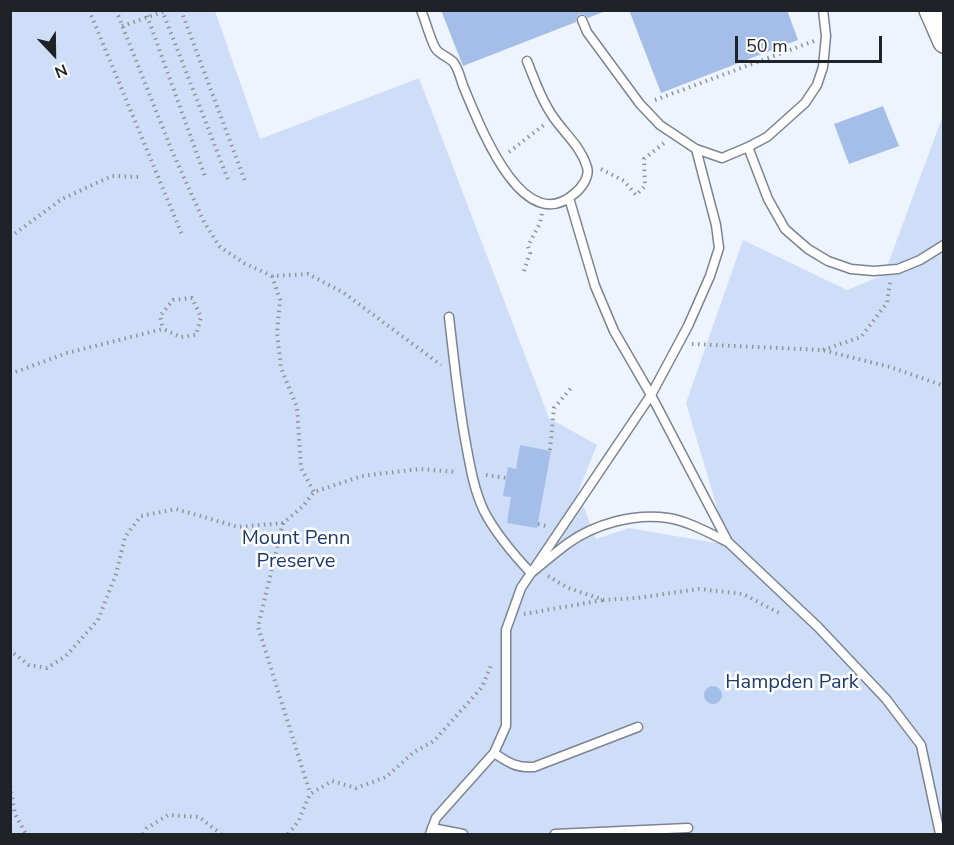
<!DOCTYPE html>
<html>
<head>
<meta charset="utf-8">
<style>
	body { margin:0 }
	#map { position:relative; width:954px; height:845px; overflow:hidden; background:#eef4fd; font-family:"Nunito Sans",sans-serif }
	canvas { display:block }
	.frame { position:absolute; inset:0; border:12px solid #1f2227; pointer-events:none }
	.north { position:absolute; left:24px; top:24px; width:60px; height:60px; -webkit-text-stroke:4px #fff; paint-order:stroke; rotate:158deg; font-size:16px; font-weight:700; line-height:24px; text-align:center; color:#1f2227 }
	.north::after { content:''; display:block; margin:auto; width:21px; height:27px; background:#1f2227; clip-path:polygon(50% 0,100% 100%,50% 72%,0 100%) }
	.scale { position:absolute; left:735px; top:36px; width:147px; height:27px; box-sizing:border-box; border:3px solid #1f2227; border-top:0; padding-left:8px; font-size:18px; line-height:21px; white-space:nowrap; color:#1f2227; -webkit-text-stroke:4px #fff; paint-order:stroke }
</style>
</head>
<body>
<div id="map">
<canvas width="954" height="845"></canvas>
<div class="frame"></div>
<div class="north">N</div>
<div class="scale">50 m</div>
</div>
<script>
const g = document.querySelector('canvas').getContext('2d');
g.lineJoin = 'round';
function fill(path, color) { g.fillStyle = color; g.fill(path, 'evenodd'); }
function trace(path, color, width, dash) { g.strokeStyle = color; g.lineWidth = width; g.lineCap = dash ? 'butt' : 'round'; g.setLineDash(dash || []); g.stroke(path); }
function write(font, color, halo, rows, align = 'center') {
  g.font = font + ' "Nunito Sans",sans-serif'; g.lineWidth = 5; g.setLineDash([]); g.textBaseline = 'middle'; g.strokeStyle = halo; g.fillStyle = color; for (const [text, x, y, turn = 0] of rows) {
    g.save(); g.translate(x, y); g.rotate((+turn || 0) * Math.PI / 180); g.textAlign = isNaN(turn) ? turn : align; if (halo) g.strokeText(text, 0, 0); g.fillText(text, 0, 0); g.restore();
  }
}
fill(new Path2D(`
	M 10,11 L 215,11 L 260,139 L 419,78 L 549,418 L 597,445 L 578,492 L 596,539 L 629,528 L 728,545 L 686,403 L 743,240 L 847,290 L 884,275 L 943,115 L 943,834 L 11,834 Z`), '#cedef9');
fill(new Path2D(`
	M 441,10 L 603,10 L 603,12 L 588,18 L 585,15 L 580,14 L 577,17 L 576,22 L 463,66 Z
	M 629,10 L 787,10 L 798,40 L 661,93 Z
	M 883,106 L 899,146 L 849,164 L 834,124 Z
	M 520,445 L 551,451 L 537,528 L 507,523 L 511,497 L 503,496 L 508,467 L 516,469 Z
	M704 695a9 9 0 1 1 18 0a9 9 0 1 1-18 0Z`), '#a4bee9');
const service = new Path2D(`
	M 421,10 C 425,19 431,42 436,49 C 440,55 449,57 454,63 C 459,70 461,81 464,88 C 479,123 522,239 574,194 C 582,188 590,176 587,167 C 581,147 566,135 554,118 C 542,101 535,81 527,61
	M 582,20 L 587,32 L 640,104 L 660,125 L 696,149 L 722,158 L 748,147 L 767,137 L 805,103 L 817,85 L 823,67 L 826,36 L 823,10
	M 748,147 L 768,199 L 785,229 L 808,249 L 828,261 L 851,269 L 874,271 L 898,269 L 920,260 L 944,245
	M 569,198 L 595,286 L 614,331 L 651,395 L 728,542 L 818,627 L 886,699 L 921,745 L 940,834
	M 449,317 C 454,359 458,402 466,444 C 470,466 474,490 484,511 C 496,534 513,554 531,573 C 543,563 555,553 567,544 C 594,524 634,513 668,518 C 688,521 709,533 728,542
	M 494,753 C 509,763 516,768 534,767 L 638,727
	M 432,828 L 463,834
	M 430,834 L 436,818 L 494,753 L 506,726 L 506,630 L 521,588 L 651,395 L 688,326 L 710,276 L 719,248 L 716,225 L 696,149
	M 555,834 L 688,828`);
const tertiary = new Path2D(`
	M 930,10 L 944,42`);
trace(service, '#7c8491', 11);
trace(tertiary, '#7c8491', 24);
trace(new Path2D(`
	M 89,10 L 183,237
	M 116,10 L 172,151 L 204,222 L 220,247 L 244,263 L 272,276 L 308,274 L 344,293 L 441,365
	M 145,10 L 206,179
	M 162,10 L 229,182
	M 181,10 L 245,181
	M 122,26 L 168,10
	M 655,100 L 814,41
	M 509,152 L 544,125
	M 601,169 L 624,181 L 636,195 L 645,186 L 644,159 L 664,143
	M 10,237 L 62,199 L 112,176 L 141,177
	M 524,271 L 530,253 L 528,246 L 540,223 L 542,213
	M 272,276 L 280,300 L 277,333 L 281,368 L 297,407 L 301,468 L 314,492
	M 692,344 L 822,350 L 890,367 L 944,386
	M 823,350 L 861,337 L 887,303 L 890,282
	M 10,374 L 67,353 L 163,329 L 181,337 L 196,335 L 201,317 L 192,298 L 173,300 L 160,316 L 163,329
	M 550,450 L 554,408 L 572,387
	M 486,475 L 506,478
	M 283,523 L 258,627 L 310,793
	M 538,524 L 546,526
	M 548,576 L 568,588 L 604,600 L 637,598 L 699,589 L 743,594 L 779,613
	M 524,614 L 603,600
	M 10,649 L 12,652 L 29,665 L 47,668 L 66,656 L 98,620 L 116,574 L 125,537 L 141,516 L 176,509 L 238,527 L 283,523 L 302,507 L 314,492 L 362,476 L 419,469 L 457,472
	M 10,786 L 15,814 L 26,834
	M 143,834 L 147,828 L 168,815 L 199,817 L 221,834
	M 288,834 L 298,822 L 310,794 L 332,781 L 356,788 L 386,777 L 414,752 L 434,741 L 482,687 L 492,663`), '#90959c', 4, [1.5, 4.5]);
trace(service, '#fff', 8);
trace(tertiary, '#fff', 21);
write('20px', '#1b3a6e', '#fff', [
	["Mount Penn",296,539],
	["Preserve",296,562],
	["Hampden Park",792,683]
]);
</script>
</body>
</html>
